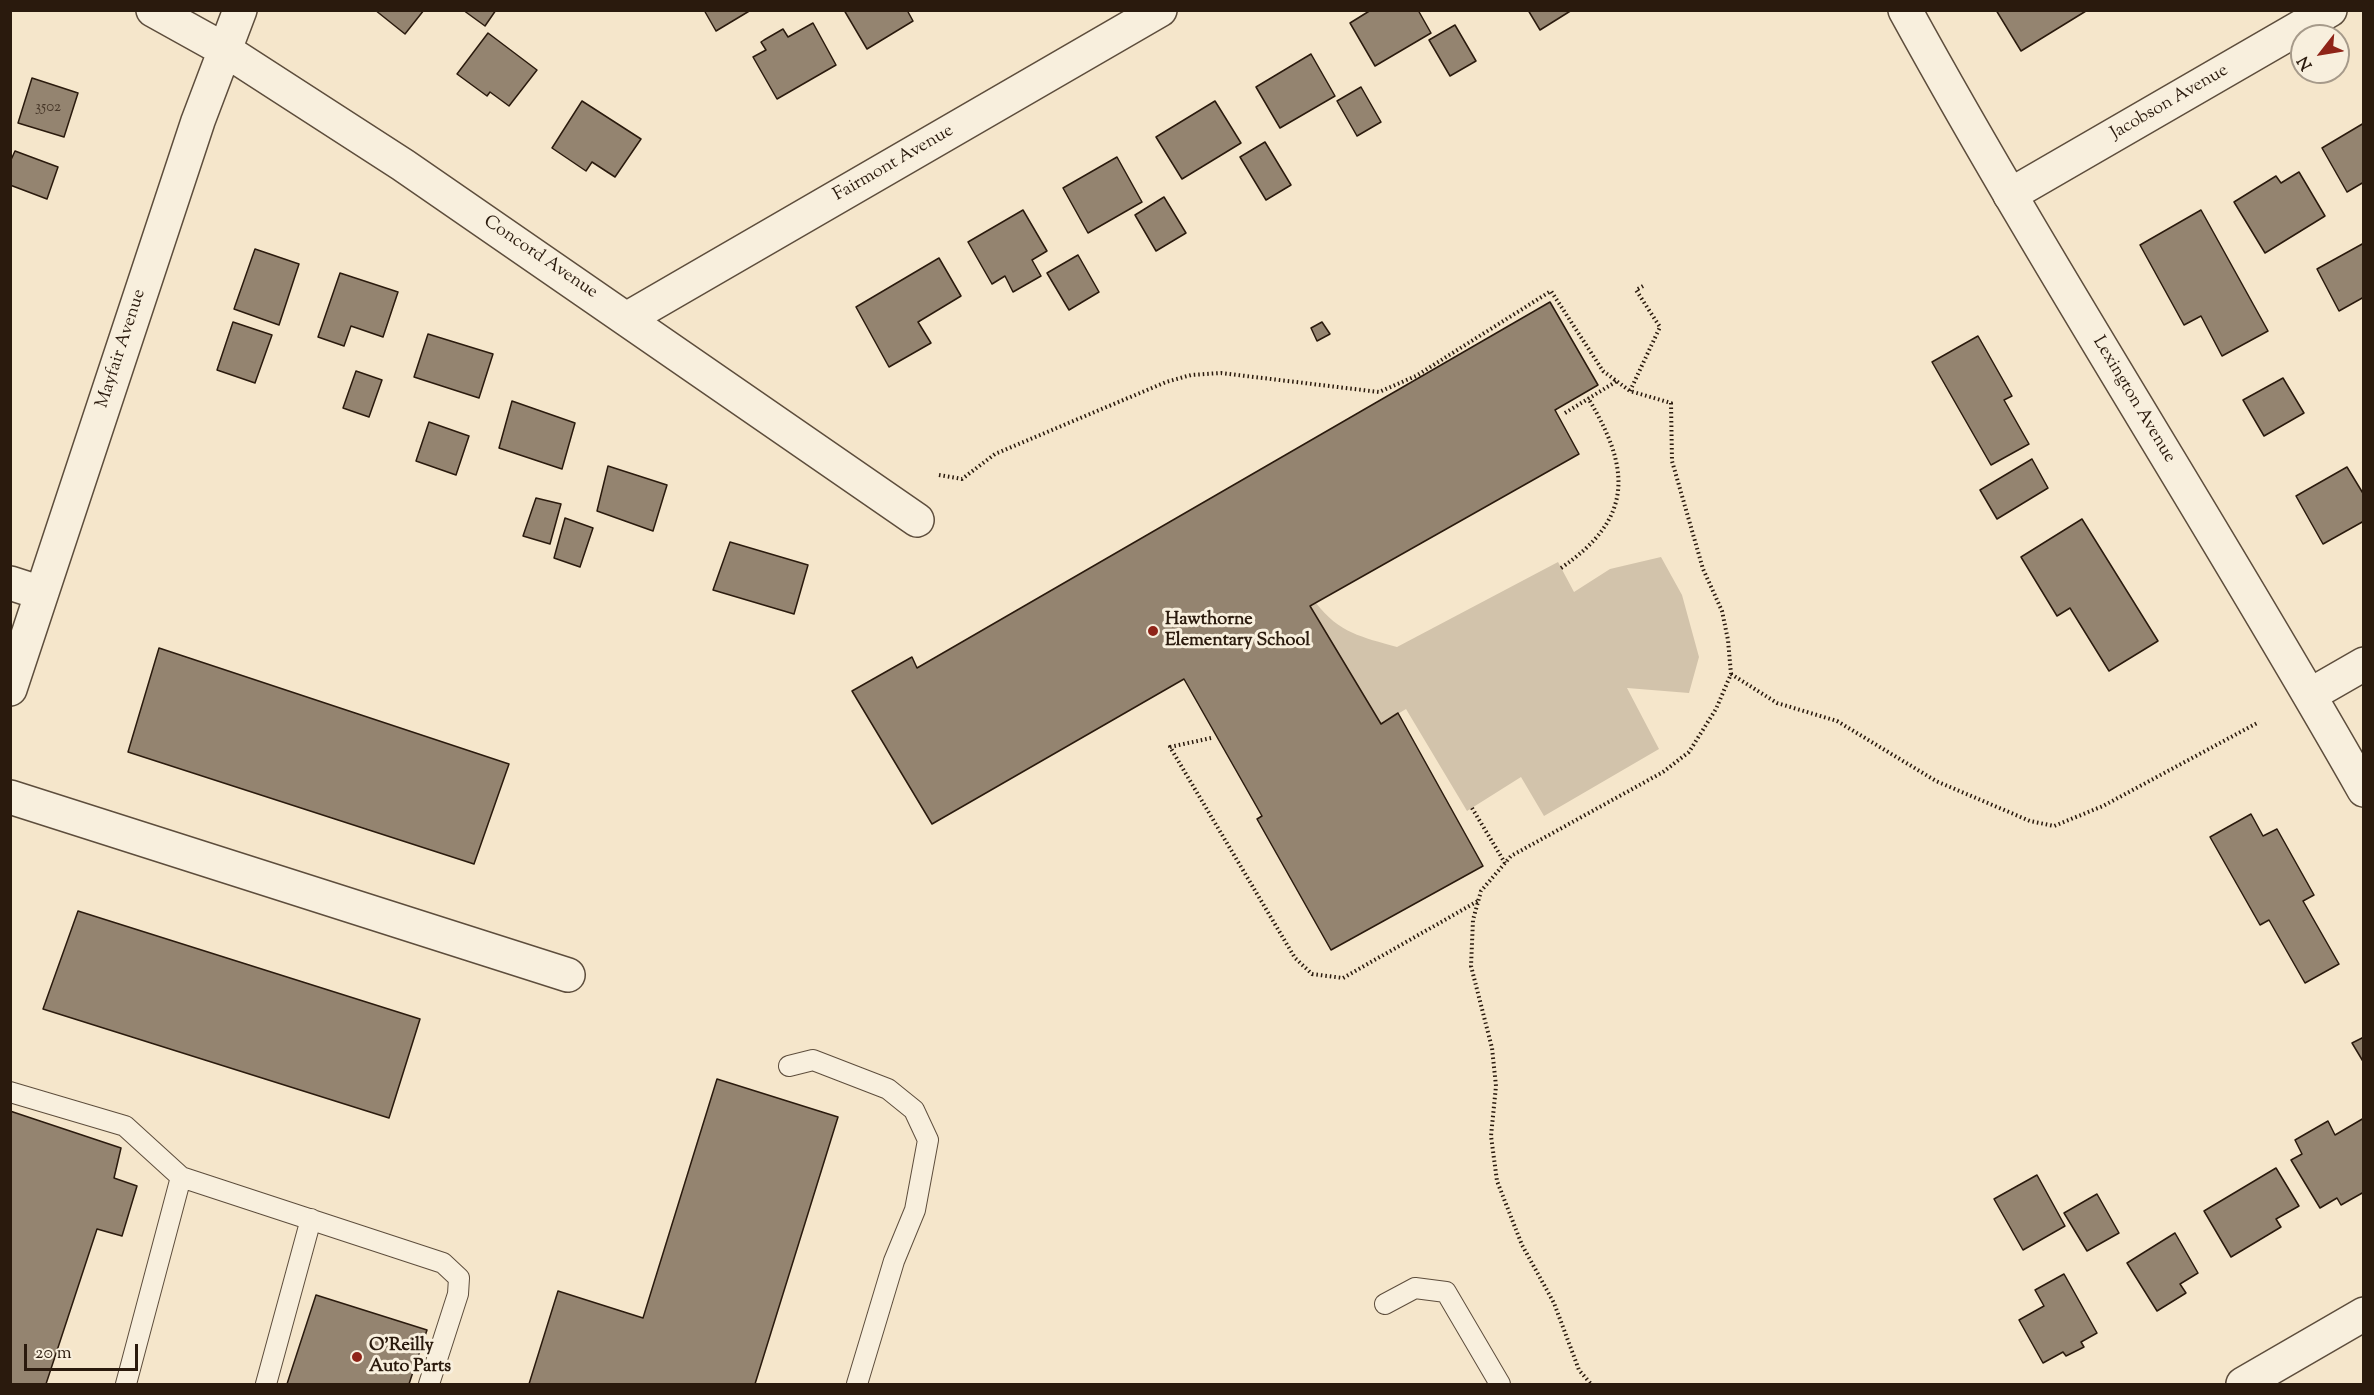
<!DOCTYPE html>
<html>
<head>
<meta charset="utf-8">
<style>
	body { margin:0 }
	#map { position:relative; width:2374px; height:1395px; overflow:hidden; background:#f5e6cb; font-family:"Sorts Mill Goudy",serif }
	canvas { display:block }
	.frame { position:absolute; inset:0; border:12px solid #2a1a0d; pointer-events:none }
	.north { position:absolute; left:2290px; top:24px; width:60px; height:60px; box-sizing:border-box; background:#f8efdd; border:2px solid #a69a8a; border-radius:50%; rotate:239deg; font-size:16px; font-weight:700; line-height:24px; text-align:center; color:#2a1a0d }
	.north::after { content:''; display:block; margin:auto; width:21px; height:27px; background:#8f2418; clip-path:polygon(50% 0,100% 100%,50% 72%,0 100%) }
	.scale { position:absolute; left:24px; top:1344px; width:114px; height:27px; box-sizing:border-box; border:3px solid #2a1a0d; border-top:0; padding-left:8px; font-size:18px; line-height:21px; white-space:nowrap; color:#2a1a0d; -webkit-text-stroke:4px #f8efdd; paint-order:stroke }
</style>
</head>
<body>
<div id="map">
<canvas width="2374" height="1395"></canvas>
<div class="frame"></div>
<div class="north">N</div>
<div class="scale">20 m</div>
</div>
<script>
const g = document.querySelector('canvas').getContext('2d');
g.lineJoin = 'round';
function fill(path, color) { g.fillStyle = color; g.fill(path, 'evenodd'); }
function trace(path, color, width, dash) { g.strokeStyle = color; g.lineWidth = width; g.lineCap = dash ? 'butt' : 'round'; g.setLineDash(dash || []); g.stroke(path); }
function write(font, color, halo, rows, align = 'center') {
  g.font = font + ' "Sorts Mill Goudy",serif'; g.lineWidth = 6; g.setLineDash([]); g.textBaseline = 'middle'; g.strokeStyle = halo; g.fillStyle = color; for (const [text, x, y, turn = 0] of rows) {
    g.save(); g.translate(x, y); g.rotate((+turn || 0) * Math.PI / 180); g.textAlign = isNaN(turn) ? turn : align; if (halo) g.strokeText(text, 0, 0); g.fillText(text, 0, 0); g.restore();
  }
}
fill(new Path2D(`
	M 1661,557 L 1682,595 L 1699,657 L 1689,693 L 1627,688 L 1659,749 L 1544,816 L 1521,777 L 1467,811 L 1406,709 L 1381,724 L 1310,606 L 1316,603 C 1339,633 1362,637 1397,647 L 1558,562 L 1574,592 L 1610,569 Z`), '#d2c3ab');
const building = new Path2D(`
	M 375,10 L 424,10 L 405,34 Z
	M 463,10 L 496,10 L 485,26 Z
	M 704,10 L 751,10 L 716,31 Z
	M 844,10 L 907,10 L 913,21 L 867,49 Z
	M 1371,10 L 1418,10 L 1431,33 L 1375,66 L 1350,23 Z
	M 1528,10 L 1572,10 L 1540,30 Z
	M 1996,10 L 2086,10 L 2086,11 L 2021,51 Z
	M 813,23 L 836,65 L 777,99 L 753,57 L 766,50 L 761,42 L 764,40 L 783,29 L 788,37 Z
	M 1455,25 L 1476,61 L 1450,76 L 1429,40 Z
	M 488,33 L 537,70 L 509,106 L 490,92 L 487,96 L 457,74 Z
	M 1311,54 L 1335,96 L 1280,128 L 1256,87 Z
	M 32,78 L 78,93 L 64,137 L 18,123 Z
	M 1361,87 L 1381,122 L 1357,136 L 1337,101 Z
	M 582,101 L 641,139 L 615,177 L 592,162 L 586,171 L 552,148 Z
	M 1215,101 L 1241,143 L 1182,179 L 1156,137 Z
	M 2364,123 L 2364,182 L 2347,192 L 2322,148 Z
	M 1265,142 L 1291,185 L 1266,200 L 1240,157 Z
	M 15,151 L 58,167 L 47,199 L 10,185 L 10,162 Z
	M 1117,157 L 1142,202 L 1088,233 L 1063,188 Z
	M 2299,172 L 2325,216 L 2265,253 L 2234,202 L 2276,176 L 2281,183 Z
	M 1164,197 L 1186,233 L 1156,251 L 1135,215 Z
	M 1023,210 L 1047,251 L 1032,260 L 1041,276 L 1013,292 L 1005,276 L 992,284 L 968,242 Z
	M 2201,210 L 2268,331 L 2222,356 L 2201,316 L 2184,325 L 2140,245 Z
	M 2364,243 L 2364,297 L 2339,311 L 2317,269 Z
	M 255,249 L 299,264 L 279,325 L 234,309 Z
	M 1078,255 L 1099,292 L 1069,310 L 1047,273 Z
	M 939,258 L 961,296 L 918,322 L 931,343 L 889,367 L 856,307 Z
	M 340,273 L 398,292 L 383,337 L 351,326 L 344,346 L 318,337 Z
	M 1550,302 L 1598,385 L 1555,410 L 1579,454 L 1310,606 L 1381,724 L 1398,713 L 1483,866 L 1331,950 L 1257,819 L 1262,816 L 1184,679 L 932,824 L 852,691 L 912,657 L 917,668 Z
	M 233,322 L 272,335 L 255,383 L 217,370 Z
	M 1322,322 L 1330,334 L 1317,341 L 1311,328 Z
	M 428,334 L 493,354 L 479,398 L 414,377 Z
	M 1978,336 L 2012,396 L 2004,400 L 2029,444 L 1991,465 L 1932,362 Z
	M 356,371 L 382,380 L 369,417 L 343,408 Z
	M 2283,378 L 2304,413 L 2264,436 L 2243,400 Z
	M 512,401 L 575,423 L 562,469 L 499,448 Z
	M 429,422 L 469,436 L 456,475 L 416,461 Z
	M 2032,459 L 2048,488 L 1997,519 L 1980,490 Z
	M 608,466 L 667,485 L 653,531 L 597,511 Z
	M 2347,467 L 2364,495 L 2364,521 L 2323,544 L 2296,496 Z
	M 536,498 L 561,504 L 550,544 L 523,536 Z
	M 565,518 L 593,528 L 580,567 L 554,558 Z
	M 2082,519 L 2158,641 L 2109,671 L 2070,608 L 2057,616 L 2021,557 Z
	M 730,542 L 808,565 L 794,614 L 713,590 Z
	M 159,648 L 509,764 L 474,864 L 128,752 Z
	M 2251,814 L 2263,836 L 2277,829 L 2314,895 L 2303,901 L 2339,964 L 2305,983 L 2269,920 L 2260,925 L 2210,837 Z
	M 78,911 L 420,1019 L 389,1118 L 43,1009 Z
	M 2364,1037 L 2364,1063 L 2352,1043 Z
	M 717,1079 L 838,1117 L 755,1384 L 529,1384 L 558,1291 L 643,1318 Z
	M 10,1111 L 121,1148 L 114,1178 L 137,1186 L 122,1236 L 97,1229 L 46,1384 L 10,1384 Z
	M 2364,1118 L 2364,1192 L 2341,1205 L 2337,1198 L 2320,1208 L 2291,1160 L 2302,1154 L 2295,1140 L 2328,1121 L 2335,1135 Z
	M 2276,1168 L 2299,1206 L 2276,1219 L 2281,1227 L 2231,1257 L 2204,1211 Z
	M 2037,1175 L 2065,1226 L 2023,1250 L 1994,1199 Z
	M 2097,1194 L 2119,1233 L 2087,1251 L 2064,1213 Z
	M 2175,1233 L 2198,1273 L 2180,1284 L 2186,1293 L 2157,1311 L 2127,1263 Z
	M 2064,1274 L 2097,1333 L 2081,1342 L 2084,1347 L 2066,1356 L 2063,1352 L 2043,1363 L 2019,1320 L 2044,1306 L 2035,1290 Z
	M 316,1295 L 427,1330 L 409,1384 L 287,1384 Z`);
fill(building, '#948470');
trace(building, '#2a1a0d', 1.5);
const service = new Path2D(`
	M 789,1066 L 813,1060 L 888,1089 L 914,1110 L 928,1140 L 915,1210 L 894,1261 L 857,1384
	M 10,1092 L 125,1126 L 181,1177
	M 1385,1304 L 1415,1288 L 1446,1292 L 1500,1384
	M 126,1384 L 181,1177 L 443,1263 L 459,1278 L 458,1294 L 429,1384
	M 266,1384 L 311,1219`);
const minor = new Path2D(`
	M 153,10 L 225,50 L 403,165 L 917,520
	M 2010,195 L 2330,10
	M 628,318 L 1160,10
	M 10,583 L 41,593
	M 10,689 L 198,121 L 240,10
	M 2310,695 L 2364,664
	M 10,797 L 568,975`);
const tertiary = new Path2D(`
	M 1905,10 C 2050,274 2215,527 2364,790
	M 2243,1384 L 2364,1314`);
trace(service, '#5d4d3c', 22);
trace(minor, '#5d4d3c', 36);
trace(tertiary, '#5d4d3c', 36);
trace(new Path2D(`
	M 1630,391 L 1660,327 L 1636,290 L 1643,286
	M 1565,413 L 1617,381
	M 939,475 L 962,479 L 995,454 L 1166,382 L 1191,375 L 1221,373 L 1379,392 L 1416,376 L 1551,291 L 1603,371 L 1630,391 L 1671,403 L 1672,461 L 1703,569 L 1722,611 L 1728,640 L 1731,674 L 1716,709 L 1689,752 L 1663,772 L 1511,856 L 1481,891 L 1473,920 L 1471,966 L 1492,1048 L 1496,1086 L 1491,1136 L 1497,1181 L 1522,1245 L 1554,1303 L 1579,1370 L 1591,1384
	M 1561,568 C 1634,518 1631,469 1588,398
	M 1731,674 L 1777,703 L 1837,721 L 1936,781 L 2030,821 L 2054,826 L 2103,806 L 2259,722
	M 1211,738 L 1170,747 L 1295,958 L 1312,974 L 1343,978 L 1478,901
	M 1472,808 L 1505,863`), '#2a1a0d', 4, [1.5, 3]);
trace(service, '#f8efdd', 20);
trace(minor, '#f8efdd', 33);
trace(tertiary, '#f8efdd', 33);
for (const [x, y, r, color] of [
	[1153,631,6,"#8f2418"],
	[357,1357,6,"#8f2418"]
]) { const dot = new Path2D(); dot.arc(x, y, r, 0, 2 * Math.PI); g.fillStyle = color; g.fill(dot); trace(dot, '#f8efdd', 2); }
write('15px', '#443426', null, [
	["3502",48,108]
]);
write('18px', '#2a1a0d', '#f8efdd', [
	["Jacobson Avenue",2170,103,-30],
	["Fairmont Avenue",894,164,-30],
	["Concord Avenue",540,258,34],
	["Mayfair Avenue",122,349,-72],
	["Lexington Avenue",2133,400,59]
]);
write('bold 18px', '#2a1a0d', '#f8efdd', [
	["Hawthorne",1165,621],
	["Elementary School",1165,642],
	["O'Reilly",369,1347],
	["Auto Parts",369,1368]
], 'left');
</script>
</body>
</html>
